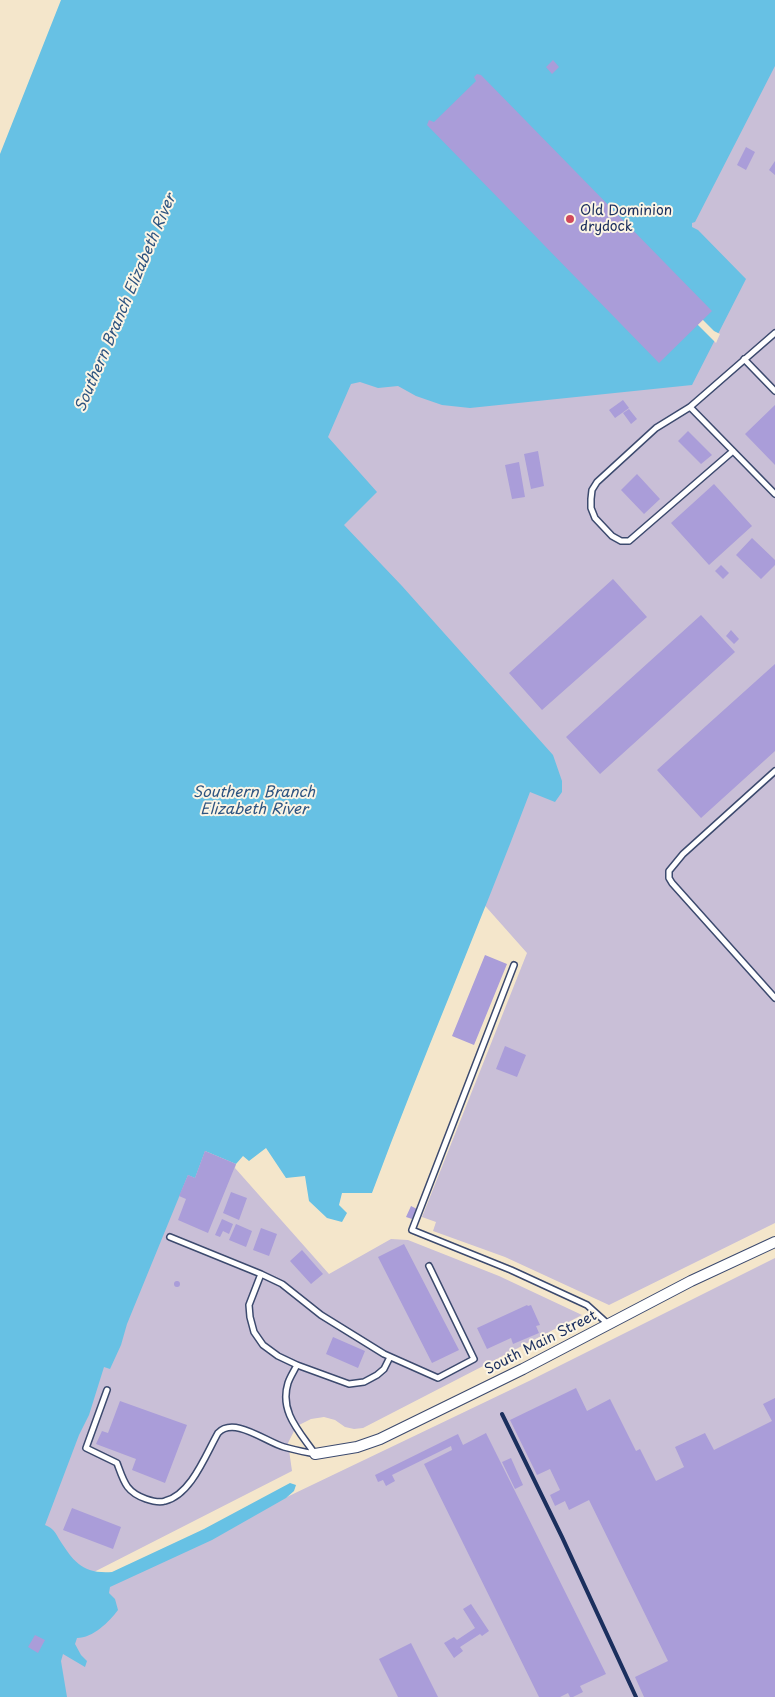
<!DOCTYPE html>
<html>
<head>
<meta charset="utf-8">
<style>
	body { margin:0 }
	canvas { display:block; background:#f4e6cb }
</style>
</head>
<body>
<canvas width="775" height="1697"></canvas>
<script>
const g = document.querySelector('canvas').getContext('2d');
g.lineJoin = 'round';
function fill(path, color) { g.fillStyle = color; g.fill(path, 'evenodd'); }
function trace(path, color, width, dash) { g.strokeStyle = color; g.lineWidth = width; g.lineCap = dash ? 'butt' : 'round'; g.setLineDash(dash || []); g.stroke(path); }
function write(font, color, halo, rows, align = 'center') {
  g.font = font + ' "Playpen Sans",sans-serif'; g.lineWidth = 4; g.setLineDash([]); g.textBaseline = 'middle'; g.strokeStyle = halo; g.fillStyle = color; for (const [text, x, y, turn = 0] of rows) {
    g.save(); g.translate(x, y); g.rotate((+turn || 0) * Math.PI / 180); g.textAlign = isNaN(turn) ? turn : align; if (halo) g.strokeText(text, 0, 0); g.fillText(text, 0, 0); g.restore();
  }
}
fill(new Path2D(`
	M 448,0 L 775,0 L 775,1223 L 609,1305 L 505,1257 L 433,1231 L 436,1222 L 422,1217 L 527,953 L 209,595 Z
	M 0,1110 L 145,1126 L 236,1164 L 235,1168 L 329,1274 L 391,1239 L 408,1240 L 499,1276 L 582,1315 L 363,1428 L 354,1429 L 345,1427 L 335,1420 L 324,1417 L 311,1419 L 299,1425 L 294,1431 L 288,1443 L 292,1471 L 92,1573 L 99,1587 L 529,1381 L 775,1258 L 775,1697 L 0,1697 Z`), '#c9bfd7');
fill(new Path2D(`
	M 61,0 L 775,0 L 775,66 L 695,222 L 692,223 L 692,227 L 698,230 L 746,279 L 692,385 L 470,408 L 442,405 L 416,396 L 398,386 L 378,388 L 360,382 L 351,384 L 328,437 L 377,492 L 344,525 L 402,586 L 553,755 L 562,781 L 562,792 L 555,802 L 530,792 C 479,927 422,1059 372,1193 L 342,1193 L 339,1205 L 347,1213 L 342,1222 L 327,1218 L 309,1201 L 305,1176 L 286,1178 L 266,1148 L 249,1161 L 243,1156 L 236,1164 L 205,1151 L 195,1178 L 188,1175 L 127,1324 L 121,1345 L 110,1369 L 104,1367 L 89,1415 L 79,1435 L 45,1525 C 53,1528 55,1532 59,1539 C 74,1562 82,1574 112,1572 L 204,1529 L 290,1483 L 296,1485 L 294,1491 L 286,1498 L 212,1540 L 110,1587 L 109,1593 L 115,1599 L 118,1610 C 109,1622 93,1638 77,1638 L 75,1644 L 81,1655 L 87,1661 L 85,1667 L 63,1654 L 61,1661 L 67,1697 L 0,1697 L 0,154 Z`), '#67c1e4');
fill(new Path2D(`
	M 691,308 L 714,331 L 720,334 L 716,343 L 686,313 Z`), '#f4e6cb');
fill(new Path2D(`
	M 553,60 L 559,67 L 552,74 L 546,67 Z
	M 477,74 L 481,75 L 712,311 L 659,363 L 427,125 L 429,120 L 434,122 L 476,81 L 474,77 Z
	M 746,147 L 755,152 L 746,170 L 737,165 Z
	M 775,161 L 775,175 L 769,170 Z
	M 623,400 L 629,408 L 615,418 L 609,410 Z
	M 775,405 L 775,465 L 745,434 Z
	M 629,409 L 637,419 L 631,424 L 623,413 Z
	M 688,431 L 712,455 L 701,464 L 678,441 Z
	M 538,451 L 544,486 L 531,489 L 524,454 Z
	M 519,462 L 525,497 L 512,499 L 505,465 Z
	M 637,474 L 660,499 L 644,514 L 621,490 Z
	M 714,484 L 752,526 L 709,565 L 671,523 Z
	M 752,538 L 775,560 L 775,565 L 761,579 L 736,555 Z
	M 721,565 L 729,573 L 723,579 L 715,571 Z
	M 613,579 L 647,617 L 542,710 L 509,673 Z
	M 701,615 L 735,652 L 600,774 L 566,737 Z
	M 731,630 L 739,639 L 734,644 L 726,636 Z
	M 775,664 L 775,751 L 701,818 L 657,770 Z
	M 485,955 L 507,964 L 474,1045 L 452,1036 Z
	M 505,1046 L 526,1055 L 517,1077 L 496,1069 Z
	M 205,1151 L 236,1164 L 208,1233 L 178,1220 L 186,1199 L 179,1196 L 188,1175 L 195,1178 Z
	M 231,1192 L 247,1198 L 239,1220 L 223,1213 Z
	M 411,1206 L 417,1209 L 412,1219 L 406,1217 Z
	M 222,1219 L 233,1224 L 229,1234 L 223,1231 L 220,1237 L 215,1235 Z
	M 236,1224 L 252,1231 L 246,1247 L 229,1240 Z
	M 261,1228 L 277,1234 L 269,1256 L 253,1250 Z
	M 404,1244 L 459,1350 L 432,1363 L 378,1257 Z
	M 302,1250 L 323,1274 L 311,1284 L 290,1261 Z
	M174 1284a3 3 0 1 1 6 0a3 3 0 1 1-6 0Z
	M 527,1305 L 528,1306 L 531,1305 L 540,1325 L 536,1326 L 539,1333 L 513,1344 L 511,1338 L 487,1349 L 477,1328 Z
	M 333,1337 L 365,1351 L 358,1368 L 326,1354 Z
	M 576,1388 L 587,1411 L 610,1399 L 636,1451 L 640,1449 L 656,1481 L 684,1467 L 675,1447 L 705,1433 L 714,1450 L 772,1421 L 763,1404 L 775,1398 L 775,1697 L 644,1697 L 635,1677 L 668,1661 L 589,1500 L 569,1510 L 565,1501 L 555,1506 L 550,1495 L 560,1490 L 550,1469 L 537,1475 L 510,1420 Z
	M 120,1401 L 187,1425 L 165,1483 L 132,1470 L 136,1459 L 96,1444 L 102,1431 L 108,1433 Z
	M 486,1433 L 606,1674 L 580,1686 L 583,1692 L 573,1697 L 570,1697 L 568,1693 L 560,1697 L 539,1697 L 424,1464 L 452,1450 L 451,1446 L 392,1475 L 395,1481 L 386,1486 L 383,1480 L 378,1482 L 375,1475 L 458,1434 L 463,1445 Z
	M 511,1458 L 523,1485 L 515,1489 L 502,1462 Z
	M 72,1508 L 121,1527 L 113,1549 L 63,1530 Z
	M 471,1604 L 489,1631 L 482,1636 L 480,1634 L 460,1647 L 463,1651 L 454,1658 L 444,1643 L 454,1637 L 457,1640 L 475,1628 L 463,1609 Z
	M 35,1635 L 45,1640 L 38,1653 L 28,1647 Z
	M 411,1643 L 438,1697 L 398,1697 L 379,1659 Z`), '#aa9dd9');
const lane = new Path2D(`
	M 744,359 L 775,391
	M 690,407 L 775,494
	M 733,451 L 629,541 L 621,541 L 612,536 L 595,518 L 591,508 L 591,499 L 592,490 L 597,482 L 656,428 L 690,407 L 775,333
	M 775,771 L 683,854 L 669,871 L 669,878 L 672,883 L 775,998
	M 514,965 L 412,1230 L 511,1270 L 587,1305 L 608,1324
	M 170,1237 L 261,1274
	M 390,1357 L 384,1369 L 377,1375 L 364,1382 L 349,1384 L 297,1365 L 278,1356 L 263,1345 L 254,1332 L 250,1317 L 249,1305 L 261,1274 L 282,1284 L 321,1315 L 384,1354 L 438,1378 L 474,1359 L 429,1266
	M 297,1365 C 294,1371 290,1377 288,1383 C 279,1412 300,1432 315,1454
	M 107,1390 L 86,1448 L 117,1463 C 124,1482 126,1492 146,1499 C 152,1501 159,1503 165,1501 C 191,1495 206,1454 218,1433 C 234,1416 266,1442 284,1447 C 294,1450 305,1452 315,1454`);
const street = new Path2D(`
	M 315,1454 L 357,1447 L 380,1439 L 523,1369 L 691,1281 L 775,1242`);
trace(lane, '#3c4a6e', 8);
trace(street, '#3c4a6e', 12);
trace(lane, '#fff', 5);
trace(street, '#fff', 10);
trace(new Path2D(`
	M 502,1414 L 562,1537 L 636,1697`), '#1b2f5e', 4);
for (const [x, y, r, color] of [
	[570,219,5,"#d1495b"]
]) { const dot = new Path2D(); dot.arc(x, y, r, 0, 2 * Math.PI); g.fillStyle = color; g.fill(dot); trace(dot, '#fcf5e5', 2); }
write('14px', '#1b2f5e', '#fcf5e5', [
	["Old Dominion",580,211],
	["drydock",580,227]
], 'left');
write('14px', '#1b2f5e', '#fcf5e5', [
	["South Main Street",541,1343,-27]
]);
write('italic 15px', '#2e5480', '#fcf5e5', [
	["Southern Branch Elizabeth River",126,303,-67],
	["Southern Branch",254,793],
	["Elizabeth River",254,810]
]);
</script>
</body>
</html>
